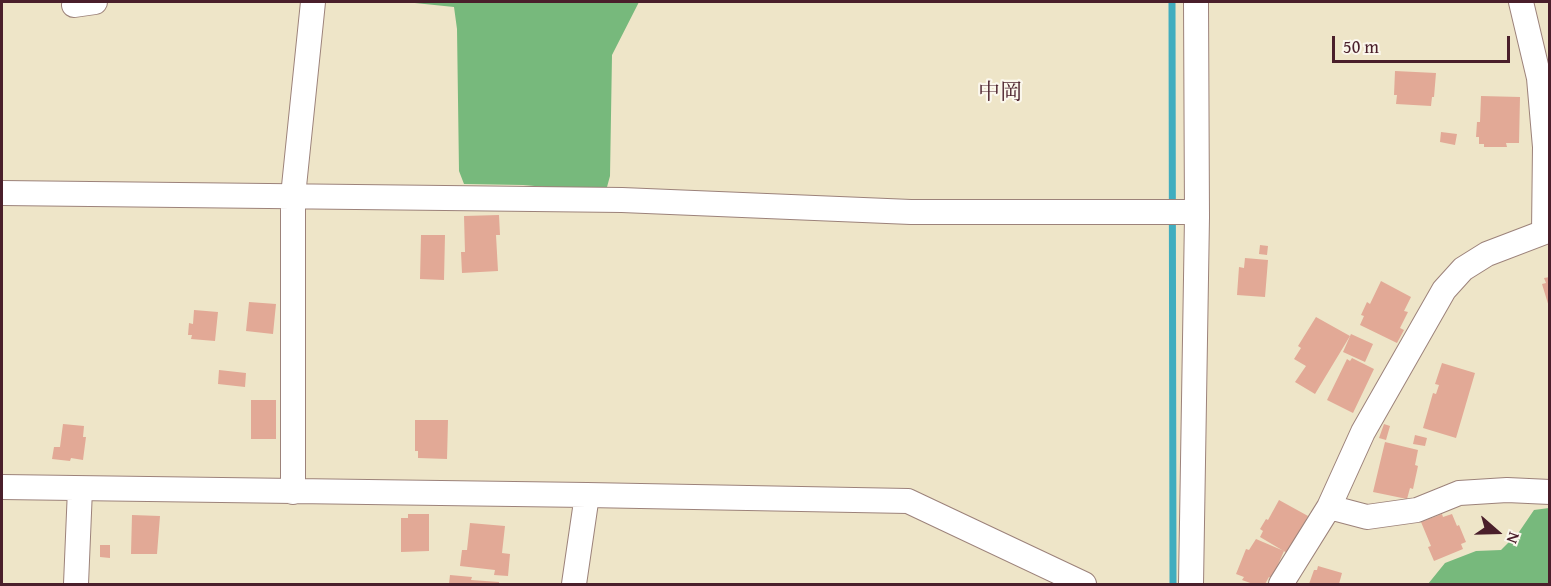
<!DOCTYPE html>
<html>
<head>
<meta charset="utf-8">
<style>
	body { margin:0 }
	#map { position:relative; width:1551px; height:586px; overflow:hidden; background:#eee5c8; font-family:"Gentium Book Plus",serif }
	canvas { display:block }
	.frame { position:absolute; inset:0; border:3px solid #4a1f2b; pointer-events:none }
	.north { position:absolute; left:1467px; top:502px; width:60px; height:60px; -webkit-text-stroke:4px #fbf7ec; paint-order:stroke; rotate:110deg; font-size:16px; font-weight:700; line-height:24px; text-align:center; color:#4a1f2b }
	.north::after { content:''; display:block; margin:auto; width:21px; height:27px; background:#4a1f2b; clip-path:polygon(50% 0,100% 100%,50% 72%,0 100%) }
	.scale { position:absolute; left:1332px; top:36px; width:178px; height:27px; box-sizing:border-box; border:3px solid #4a1f2b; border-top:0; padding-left:8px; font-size:18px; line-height:21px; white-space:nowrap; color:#4a1f2b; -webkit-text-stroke:4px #fbf7ec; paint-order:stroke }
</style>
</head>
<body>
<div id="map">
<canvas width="1551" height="586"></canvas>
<div class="frame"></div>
<div class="north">N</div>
<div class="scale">50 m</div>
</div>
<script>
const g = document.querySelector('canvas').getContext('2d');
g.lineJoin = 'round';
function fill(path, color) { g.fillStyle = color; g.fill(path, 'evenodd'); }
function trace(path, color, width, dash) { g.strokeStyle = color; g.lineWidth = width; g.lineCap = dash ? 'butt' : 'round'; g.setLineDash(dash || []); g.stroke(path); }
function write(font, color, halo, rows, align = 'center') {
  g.font = font + ' "Gentium Book Plus","Noto Serif JP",serif'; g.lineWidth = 4.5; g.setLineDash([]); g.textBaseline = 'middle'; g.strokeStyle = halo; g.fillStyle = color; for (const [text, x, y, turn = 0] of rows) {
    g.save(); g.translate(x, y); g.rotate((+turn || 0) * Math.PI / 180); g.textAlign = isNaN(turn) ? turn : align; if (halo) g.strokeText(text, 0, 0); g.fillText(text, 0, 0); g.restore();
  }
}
fill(new Path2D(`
	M 405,2 L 639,2 L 612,55 L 610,176 L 607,187 L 594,191 L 523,185 L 464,184 L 459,171 L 457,29 L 454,7 Z
	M 1549,508 L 1549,584 L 1428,584 L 1445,563 L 1476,551 L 1501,550 L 1519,532 L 1534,510 Z`), '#77b97c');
trace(new Path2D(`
	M 1172,2 L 1173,584`), '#40adbf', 7);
fill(new Path2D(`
	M 1395,71 L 1436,73 L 1434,97 L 1432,97 L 1431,106 L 1396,104 L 1397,95 L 1394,95 Z
	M 1481,96 L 1520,97 L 1519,143 L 1506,143 L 1507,147 L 1484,147 L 1484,144 L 1479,144 L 1479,137 L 1476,137 L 1477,122 L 1480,122 Z
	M 1441,132 L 1457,134 L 1455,145 L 1440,142 Z
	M 499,215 L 500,235 L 496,235 L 498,271 L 462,273 L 461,252 L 465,252 L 464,216 Z
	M 421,235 L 445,235 L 444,280 L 420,279 Z
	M 1260,245 L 1268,246 L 1267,255 L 1259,254 Z
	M 1245,258 L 1268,260 L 1265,297 L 1237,295 L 1239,267 L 1244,268 Z
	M 1550,277 L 1550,307 L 1549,307 L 1542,284 L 1546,283 L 1544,278 Z
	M 1381,281 L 1411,297 L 1404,311 L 1408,312 L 1400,328 L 1404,330 L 1397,343 L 1360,325 L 1364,316 L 1361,315 L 1367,302 L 1370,304 Z
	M 249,302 L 276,304 L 273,334 L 246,331 Z
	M 194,310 L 218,312 L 215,341 L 191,339 L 192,335 L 188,335 L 189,323 L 193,324 Z
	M 1316,317 L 1350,336 L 1315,394 L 1295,382 L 1306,366 L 1294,359 L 1301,348 L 1298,346 Z
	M 1351,334 L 1373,344 L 1365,362 L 1343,352 Z
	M 1352,358 L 1374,369 L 1353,413 L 1327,400 L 1347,359 L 1350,361 Z
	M 1442,363 L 1475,373 L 1456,438 L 1423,428 L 1433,393 L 1436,394 L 1439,385 L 1435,384 Z
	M 219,370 L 246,373 L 245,387 L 218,384 Z
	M 251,400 L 276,400 L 276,439 L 251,439 Z
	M 415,420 L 448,420 L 447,459 L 418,458 L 418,451 L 415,451 Z
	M 63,424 L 84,426 L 83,437 L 86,437 L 83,460 L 71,458 L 70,461 L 52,459 L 54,447 L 60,447 Z
	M 1384,424 L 1390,426 L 1386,440 L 1379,438 Z
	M 1415,435 L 1427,438 L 1425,446 L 1413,444 Z
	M 1385,442 L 1418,450 L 1415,465 L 1418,466 L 1413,489 L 1410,488 L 1407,499 L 1373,492 Z
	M 1279,500 L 1308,516 L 1287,553 L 1260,537 L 1263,531 L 1260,529 L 1266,519 L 1268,520 Z
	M 408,514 L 429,514 L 429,551 L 401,552 L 401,518 L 408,518 Z
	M 1442,514 L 1443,517 L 1452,514 L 1457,526 L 1459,525 L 1466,542 L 1461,544 L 1463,549 L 1434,561 L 1428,547 L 1431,546 L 1421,522 Z
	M 132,515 L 160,516 L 157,554 L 131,554 Z
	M 470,523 L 505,526 L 502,553 L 510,554 L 508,576 L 494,575 L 495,570 L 460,566 L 462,550 L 467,550 Z
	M 1256,539 L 1284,551 L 1272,578 L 1269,577 L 1265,584 L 1253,584 L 1242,580 L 1244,577 L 1236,574 L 1246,549 L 1249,550 Z
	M 100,545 L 110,545 L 110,558 L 100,557 Z
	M 1318,566 L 1342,573 L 1339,584 L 1309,584 L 1314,570 L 1317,570 Z
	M 450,575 L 472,577 L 471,580 L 499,582 L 499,584 L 449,584 Z`), '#e2a996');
const minor = new Path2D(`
	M 1521,2 L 1539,78 L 1545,147 L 1544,232
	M 74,5 L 95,2
	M 2,193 L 622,200 L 911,212 L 1197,212
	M 2,487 L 587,495 L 908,501 L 1084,584
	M 293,492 L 293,196 L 313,2
	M 1329,507 L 1367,517 L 1417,510 L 1459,493 L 1507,490 L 1550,492
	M 76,584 L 80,489
	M 574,584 L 587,495
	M 1191,584 L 1197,217 L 1196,2
	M 1281,584 L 1329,507 L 1363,432 L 1444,290 L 1463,269 L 1487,254 L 1550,230`);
trace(minor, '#9c827a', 26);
trace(minor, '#fff', 24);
write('22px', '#4a1f2b', '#fbf7ec', [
	["中岡",1000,93]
]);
</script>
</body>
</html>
